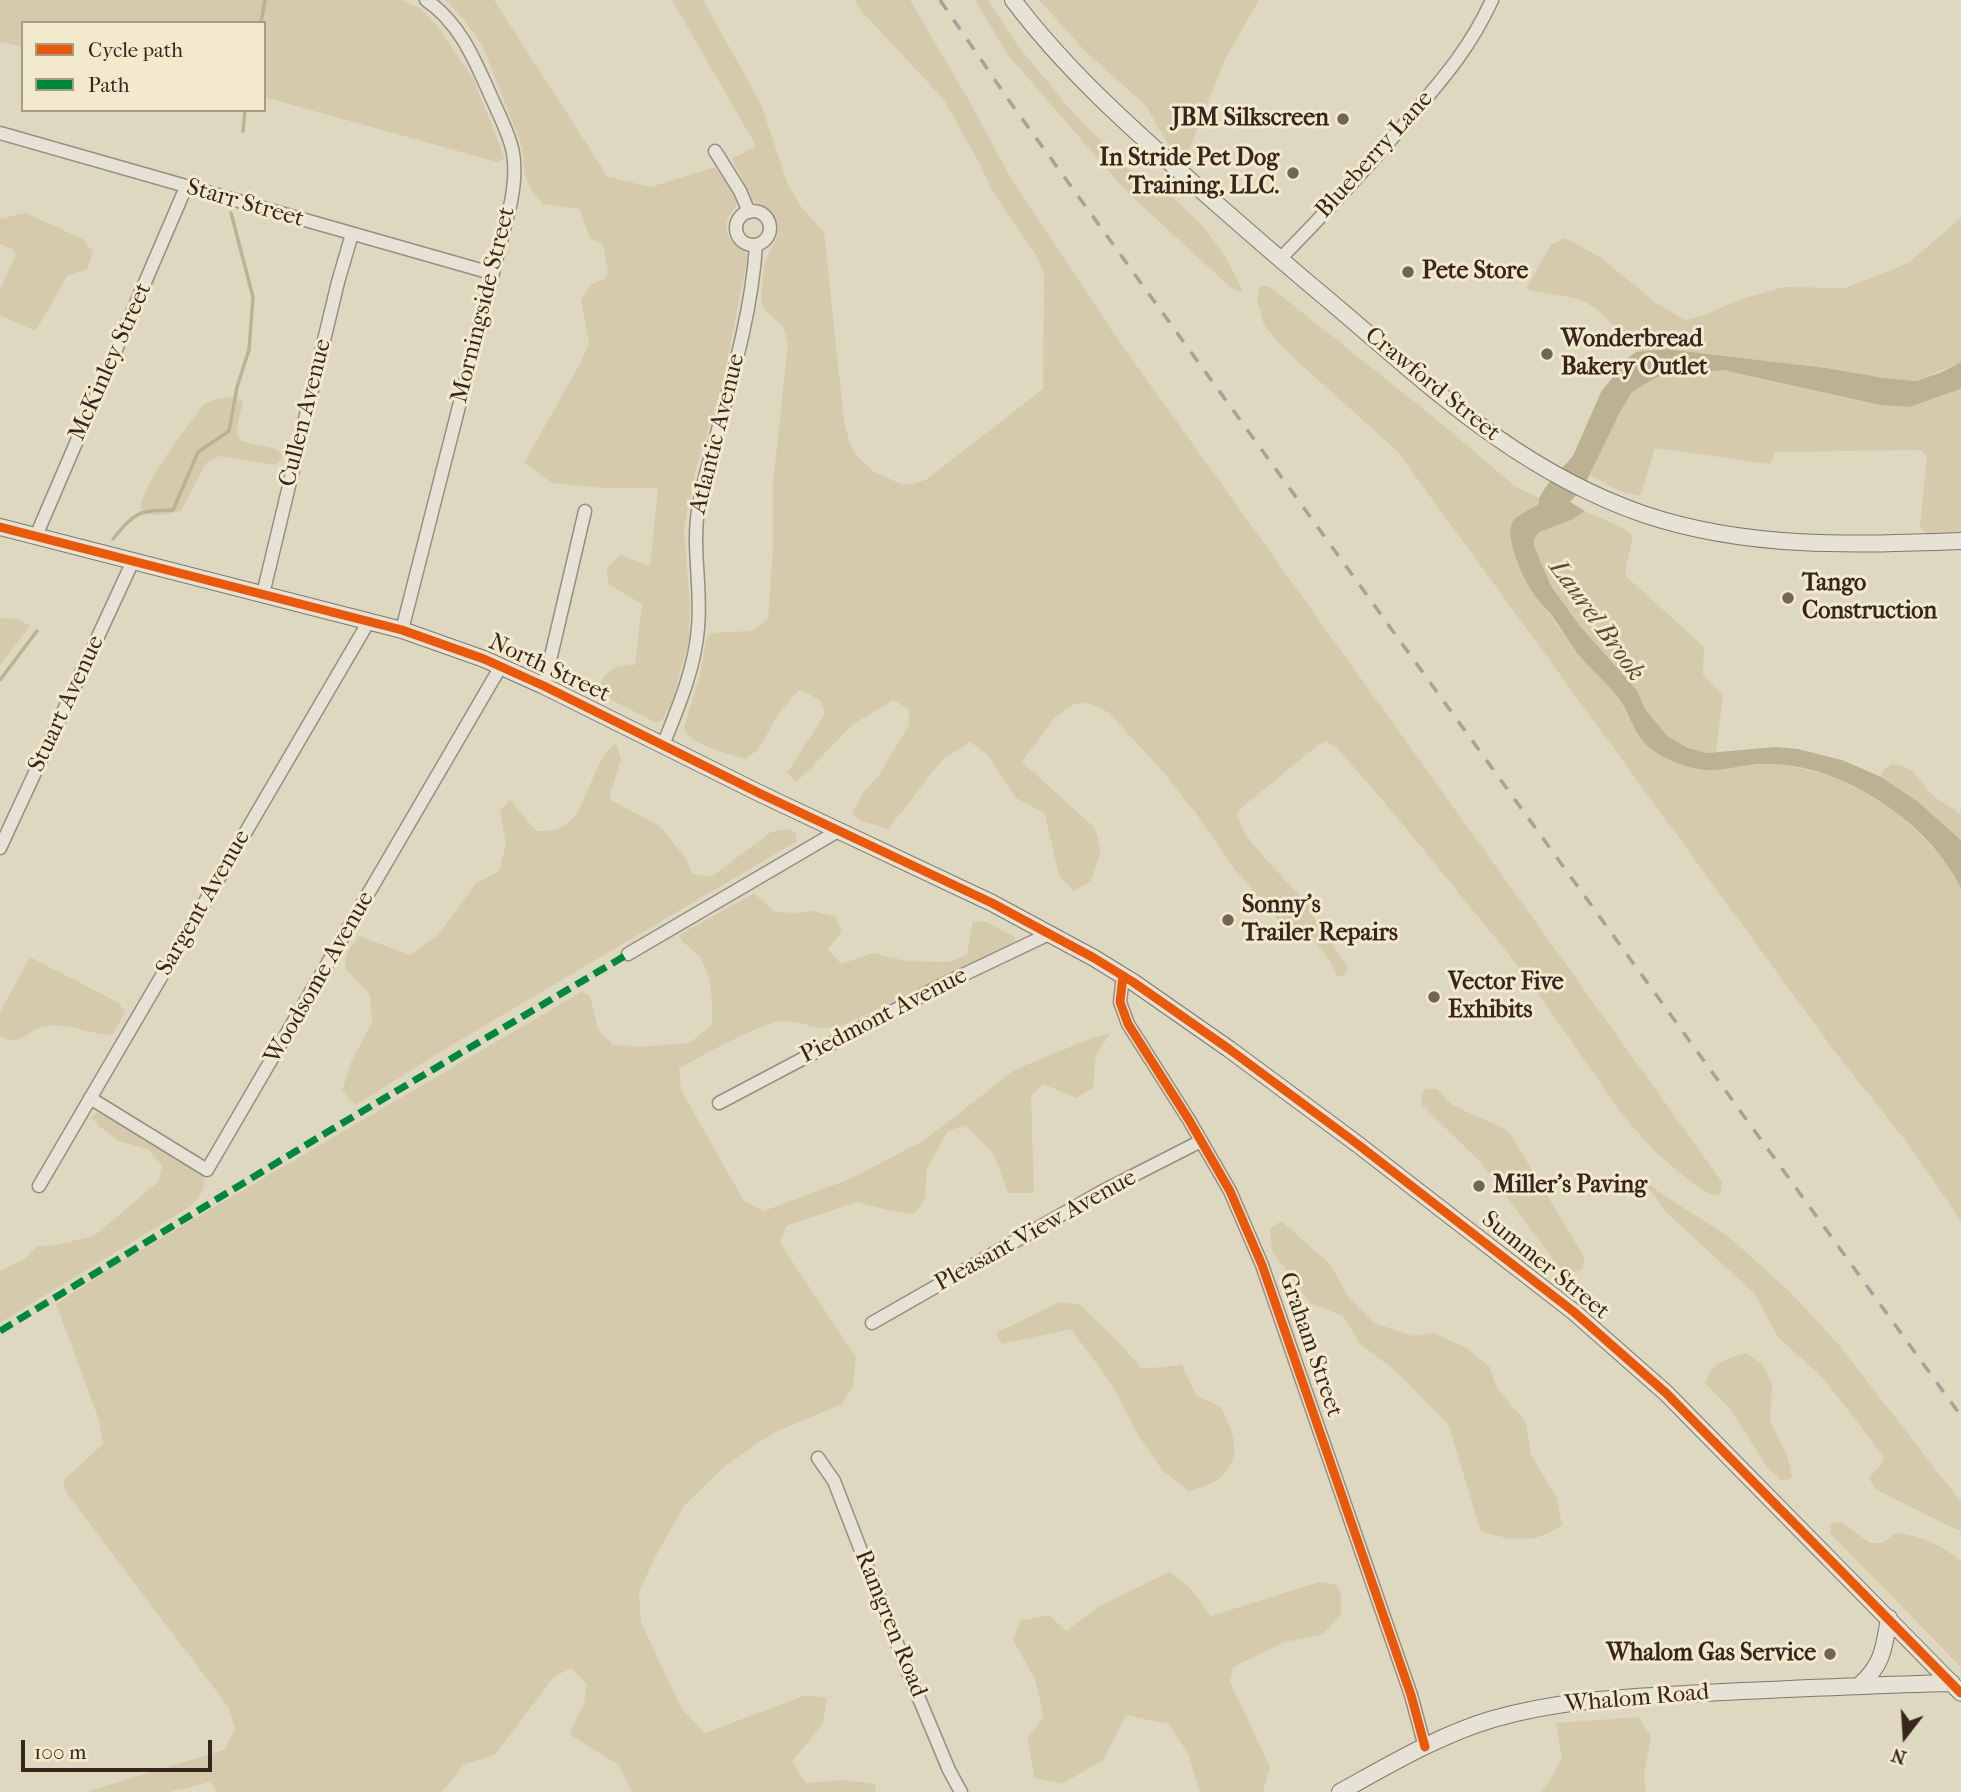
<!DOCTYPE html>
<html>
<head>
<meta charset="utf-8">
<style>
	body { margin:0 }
	#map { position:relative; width:1961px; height:1792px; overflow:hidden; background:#dfd8c0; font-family:"IM FELL French Canon",serif }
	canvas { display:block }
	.legend { position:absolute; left:21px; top:21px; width:245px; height:91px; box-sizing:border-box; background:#f3eace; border:2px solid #a89b87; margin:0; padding:9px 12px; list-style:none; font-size:21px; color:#38251d }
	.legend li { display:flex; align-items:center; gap:14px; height:35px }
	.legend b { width:35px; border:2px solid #a89b87 }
	.north { position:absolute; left:1870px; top:1701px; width:70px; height:70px; -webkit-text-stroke:5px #f3eace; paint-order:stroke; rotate:197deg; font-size:19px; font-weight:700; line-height:28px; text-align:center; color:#38251d }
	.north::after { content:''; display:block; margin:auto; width:24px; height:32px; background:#38251d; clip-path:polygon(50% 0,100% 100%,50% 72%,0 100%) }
	.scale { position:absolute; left:21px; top:1740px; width:191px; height:32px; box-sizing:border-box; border:4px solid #38251d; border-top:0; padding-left:9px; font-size:21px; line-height:24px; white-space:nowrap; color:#38251d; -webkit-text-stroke:5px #f3eace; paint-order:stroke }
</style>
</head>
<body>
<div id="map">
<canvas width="1961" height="1792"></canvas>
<ul class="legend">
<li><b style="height:9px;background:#e8590c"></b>Cycle path</li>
<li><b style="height:9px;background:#00873e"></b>Path</li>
</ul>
<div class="north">N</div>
<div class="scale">100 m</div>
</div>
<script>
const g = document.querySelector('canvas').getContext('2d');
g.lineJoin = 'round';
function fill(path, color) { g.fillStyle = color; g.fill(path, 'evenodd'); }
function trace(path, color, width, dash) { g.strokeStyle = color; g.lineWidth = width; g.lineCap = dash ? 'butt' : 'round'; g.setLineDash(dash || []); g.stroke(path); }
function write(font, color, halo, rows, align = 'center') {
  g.font = font + ' "IM FELL French Canon",serif'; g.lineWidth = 6; g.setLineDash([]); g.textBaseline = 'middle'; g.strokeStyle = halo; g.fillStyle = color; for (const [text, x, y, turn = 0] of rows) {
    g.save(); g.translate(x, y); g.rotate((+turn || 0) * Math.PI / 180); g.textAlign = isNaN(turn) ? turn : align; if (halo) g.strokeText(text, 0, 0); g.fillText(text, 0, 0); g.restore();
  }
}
fill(new Path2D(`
	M 0,0 L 401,0 L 421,9 L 437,25 L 474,80 L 505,159 L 497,162 L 264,97 L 264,23 L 23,23 L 23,47 L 0,42 Z
	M 446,0 L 494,0 L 608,177 L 651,187 L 715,167 C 721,176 735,190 736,201 C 737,208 732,211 729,216 C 720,237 735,243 747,254 L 747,260 L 723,382 L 695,472 L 684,529 L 690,607 L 689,640 L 671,705 L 662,720 L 657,723 L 596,692 C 606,671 611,665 635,665 L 642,604 L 608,584 L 607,568 L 620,555 L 650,566 L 658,488 L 602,488 L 552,483 L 524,463 L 580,364 L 589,343 L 581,300 L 592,284 L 605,279 L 608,272 L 603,244 L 590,239 L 580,209 L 543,204 L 531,190 L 525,175 L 522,146 L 483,47 L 464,20 Z
	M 672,0 L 703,0 L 761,104 L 788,185 L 802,208 L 824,232 L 844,421 L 849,440 L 855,454 L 874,472 L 901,484 L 914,484 L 927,479 L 1043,389 L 1044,276 L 1037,256 L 992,191 L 982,168 L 944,100 L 856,5 L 855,0 L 910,0 L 968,99 L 1012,180 L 1116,337 L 1722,1182 L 1720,1195 L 1710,1194 L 1699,1188 L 1656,1153 L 1621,1113 L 1524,973 L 1391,810 L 1338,749 L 1326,741 L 1318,745 L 1240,809 C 1238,814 1237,814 1239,820 C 1245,843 1297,891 1315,911 L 1311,914 L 1347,965 L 1347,972 L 1343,976 L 1337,977 L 1330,961 L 1313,938 L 1280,922 L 1233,867 L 1195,812 L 1158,766 L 1108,712 L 1087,703 L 1074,704 L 1054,718 L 1022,762 L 1095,828 L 1101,851 L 1091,881 L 1074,891 L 1059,876 L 1045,814 L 1016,798 L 987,754 L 970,742 L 943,759 L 888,829 L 862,821 L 852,814 L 862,794 L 879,775 L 909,725 L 909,709 L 893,700 L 852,725 L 810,769 L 796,782 L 787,773 L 825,714 L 821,701 L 800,689 L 779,713 L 758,750 L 745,759 C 726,752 693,747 684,728 L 699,678 L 706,641 L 711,633 L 751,631 L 768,619 L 773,548 L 773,484 L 788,343 L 783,327 L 765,310 L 761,299 L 764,265 L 777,237 L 778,226 L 772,215 L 753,200 L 732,159 L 756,146 Z
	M 975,0 L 988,0 L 1018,46 L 1070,109 L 1128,169 L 1157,182 L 1202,225 L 1224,254 L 1242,289 L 1241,293 L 1229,286 L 1126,191 L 1008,55 Z
	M 1039,0 L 1259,0 L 1225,59 L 1188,152 L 1170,147 L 1146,106 L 1085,51 Z
	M 25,213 L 83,239 L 93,252 L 87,269 L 67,276 L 37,329 L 33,330 L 0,315 L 0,289 L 16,255 L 11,248 L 0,244 L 0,219 Z
	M 1961,218 L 1961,362 L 1916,381 L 1884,378 L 1826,368 L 1666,349 L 1636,352 C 1621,334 1602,308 1580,300 C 1563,294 1544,295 1526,289 L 1551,245 L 1565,238 L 1600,257 L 1656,303 L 1685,320 L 1705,315 L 1738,300 L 1784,287 L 1844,288 L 1875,277 L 1908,263 Z
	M 1260,286 L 1268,286 L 1279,294 L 1437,420 L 1516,487 L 1539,498 L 1538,505 L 1523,512 L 1510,534 L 1514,552 L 1530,588 L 1583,660 L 1620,699 L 1628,717 L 1706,770 L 1769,764 L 1792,766 L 1833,777 L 1874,796 L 1903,817 L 1945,860 L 1961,889 L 1961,1221 L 1909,1145 L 1835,1052 L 1397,451 L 1285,350 L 1264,325 L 1257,299 Z
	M 1723,370 L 1880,405 L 1909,407 L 1961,389 L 1961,532 L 1926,534 L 1920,527 L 1927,457 L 1921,450 L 1775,452 L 1771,464 L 1655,448 L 1640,496 L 1619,491 L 1590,475 C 1599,455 1617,406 1632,391 C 1654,371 1695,372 1723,370 Z
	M 232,397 L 243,401 L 236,432 L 241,441 L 276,449 L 284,457 L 275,465 L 218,456 L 206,463 L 181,511 C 166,514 152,520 140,508 C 147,475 184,433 204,404 L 217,399 Z
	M 1585,511 L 1625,529 L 1633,536 L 1625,571 L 1627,577 L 1704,647 L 1703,675 L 1723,695 L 1716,752 L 1707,753 L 1688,748 L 1666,736 L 1645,709 L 1637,690 L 1579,625 L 1551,586 L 1534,546 L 1534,539 L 1540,530 L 1571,520 Z
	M 0,618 L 18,619 L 30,626 L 0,666 Z
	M 616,743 L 621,759 L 609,799 L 661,827 L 687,860 L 692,874 L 711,877 L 771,832 L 787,829 L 796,833 L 797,841 L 440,1052 L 356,1105 L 342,1091 L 351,1062 L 372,1022 L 370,995 L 345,968 L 347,952 L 359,936 L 410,955 L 436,937 L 476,883 L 499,871 L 506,844 L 500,810 L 510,800 L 536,831 C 542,831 552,831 558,829 C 589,817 589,762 616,743 Z
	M 1892,764 C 1916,765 1920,785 1936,798 C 1944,804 1953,809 1961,814 L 1961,840 L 1917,801 L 1881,777 L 1882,771 Z
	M 754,893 L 773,911 L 792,913 L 813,911 L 836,917 L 842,931 L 828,949 L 841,964 L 873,953 L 906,961 L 950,962 L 967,954 L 973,921 L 987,922 L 1015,937 L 1015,941 L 999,952 L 839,1027 C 815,1031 806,1022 785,1021 C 764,1020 701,1057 679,1068 L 681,1090 L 744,1201 L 764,1211 L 850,1179 L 923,1141 L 1016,1069 L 1095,1037 L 1111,1033 L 1096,1054 L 1093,1088 L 1076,1098 L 1043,1084 L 1031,1096 L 1034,1193 L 1008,1193 L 994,1155 L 966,1125 L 948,1131 L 927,1168 L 925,1198 L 914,1214 L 891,1211 L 857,1202 L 786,1226 L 780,1243 L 856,1357 L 853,1386 L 842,1404 L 773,1433 L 725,1466 L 683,1507 L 652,1563 L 639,1593 L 641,1622 L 681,1708 L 705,1733 L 806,1695 L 827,1698 L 823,1723 L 792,1762 L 806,1783 L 845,1780 L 875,1784 L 876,1792 L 632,1792 L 619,1765 L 569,1734 L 584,1704 L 587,1684 L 571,1668 L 554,1677 L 496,1754 L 463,1765 L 442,1792 L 218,1792 L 210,1782 L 170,1792 L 86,1792 L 224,1750 L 235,1728 L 229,1708 L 66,1492 L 63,1481 L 103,1444 L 99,1420 L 56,1304 L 114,1266 L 581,992 L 590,996 L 598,1029 L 612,1044 L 638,1047 L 690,1043 L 712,1024 C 713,1005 712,976 701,959 C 695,949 683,946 679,935 Z
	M 30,957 L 119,1003 L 125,1013 L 112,1035 C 91,1035 66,1022 46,1026 C 28,1029 18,1050 0,1035 L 0,1012 Z
	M 1426,1089 L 1437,1089 L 1452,1105 L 1505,1129 L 1511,1135 L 1584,1257 L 1583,1269 C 1574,1273 1568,1274 1560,1268 L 1481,1163 L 1422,1105 L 1421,1095 Z
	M 97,1112 L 203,1172 C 207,1187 202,1195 191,1206 L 0,1323 L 0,1271 L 24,1259 L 37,1246 L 56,1245 L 94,1236 L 159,1181 L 162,1165 L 147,1149 L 119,1141 L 100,1127 L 92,1118 Z
	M 1649,1184 L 1660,1193 L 1729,1237 L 1791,1293 L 1838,1344 L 1961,1502 L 1961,1530 L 1957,1530 L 1875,1489 L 1869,1478 L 1881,1465 L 1884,1457 L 1823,1378 L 1778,1337 L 1755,1294 L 1667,1213 L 1648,1187 Z
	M 1281,1221 L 1330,1264 L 1348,1297 L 1374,1323 L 1413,1336 L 1434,1333 L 1468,1349 L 1490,1367 L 1496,1387 L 1526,1422 L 1531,1455 L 1557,1498 L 1562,1525 C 1533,1545 1513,1541 1481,1531 L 1448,1424 L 1396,1371 L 1360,1344 L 1343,1316 L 1310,1303 L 1272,1251 L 1270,1229 Z
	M 1060,1302 L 1079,1304 L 1119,1343 L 1142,1369 L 1182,1365 L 1196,1395 L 1221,1407 C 1232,1431 1245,1456 1220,1478 C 1213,1484 1198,1488 1189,1491 L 1162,1470 L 1137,1433 L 1113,1386 L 1071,1329 L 1002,1344 L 996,1333 Z
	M 1746,1353 L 1762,1364 L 1772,1384 L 1770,1421 L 1788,1458 L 1792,1478 L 1782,1481 L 1767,1467 L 1730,1409 L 1705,1383 C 1712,1363 1727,1358 1746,1353 Z
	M 1841,1522 L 1870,1543 L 1883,1543 L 1895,1533 C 1921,1535 1941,1545 1961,1561 L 1961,1667 L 1830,1533 L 1831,1524 Z
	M 1169,1572 L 1189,1587 L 1211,1616 L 1319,1582 L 1334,1584 L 1341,1592 L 1341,1615 L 1322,1635 L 1284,1642 L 1233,1667 L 1230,1682 L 1270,1767 L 1263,1792 L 1200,1792 L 1188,1753 L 1168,1724 L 1126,1715 L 1103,1760 L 1062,1784 L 1035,1778 L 1027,1739 L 1044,1717 L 1035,1679 L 1013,1640 L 1020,1621 L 1049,1615 L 1066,1631 L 1098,1607 Z
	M 1638,1717 L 1651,1736 L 1644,1775 L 1646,1792 L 1540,1792 L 1547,1785 L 1562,1759 L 1556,1723 Z`), '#d5caab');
fill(new Path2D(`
	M 1666,349 L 1826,368 L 1884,378 L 1916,381 L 1942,372 L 1961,362 L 1961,389 L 1909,407 L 1880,405 L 1723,370 L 1657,377 L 1632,392 L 1620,412 L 1584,486 L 1570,502 L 1585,511 L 1571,520 L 1539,532 L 1534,539 L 1534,546 L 1551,586 L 1579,625 L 1637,690 L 1645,709 L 1667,736 L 1688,748 L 1707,753 L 1775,747 L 1798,749 L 1842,760 L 1881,777 L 1917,801 L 1961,840 L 1961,889 C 1931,823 1842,764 1769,764 C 1748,763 1726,771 1705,770 C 1687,768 1666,760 1651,749 C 1634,736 1629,711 1617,696 C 1606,683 1595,673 1584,661 C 1572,648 1564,632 1553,617 C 1546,608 1536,599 1530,588 C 1522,576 1505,537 1512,523 C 1517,514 1530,509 1538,505 L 1539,498 L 1547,485 L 1573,456 L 1601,392 L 1627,359 L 1636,352 Z`), '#bdb193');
trace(new Path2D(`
	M 261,23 L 265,0
	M 243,131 L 245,110
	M 113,539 C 136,511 138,511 173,510 L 198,452 L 229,431 L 237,387 L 249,350 L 253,297 L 231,213
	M 0,680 L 37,631`), '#bdb193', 3.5);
const minor = new Path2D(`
	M 0,133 L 491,273
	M 715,151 L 740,191 L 749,212
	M736 228a17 17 0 1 1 34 0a17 17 0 1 1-34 0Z
	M 1280,259 C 1326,212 1371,164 1413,114 C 1446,75 1471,46 1492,0
	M 36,536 L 186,187
	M 263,594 L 338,282 L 352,234
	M 402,630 L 511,202 C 514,186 516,170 513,153 C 510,136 501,119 494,103 C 477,66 462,24 426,0
	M 544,686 L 585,511
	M 663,745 C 678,708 695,668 698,628 C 702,586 691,546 699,505 C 703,480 711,457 717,433 C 734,371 752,309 756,245
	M 0,848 L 133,561
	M 628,954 L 838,831
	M 1123,976 L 1120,1002 L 1128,1024 L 1189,1120 L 1230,1191 L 1262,1265 L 1411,1695 L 1425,1747
	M 90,1098 L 207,1170 L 501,666
	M 719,1103 L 948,982 L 1051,933
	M 39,1186 L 369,621
	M 872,1323 L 1101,1192 L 1201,1141
	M 818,1458 L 834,1481 L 910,1677 L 949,1770 L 961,1792`);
const secondary = new Path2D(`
	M 1013,0 C 1065,69 1129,126 1193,183 C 1235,220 1277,257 1319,292 C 1423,379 1511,468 1643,514 C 1746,549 1854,545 1961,541
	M 0,527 L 402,630 L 484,659 L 544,686 L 761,794 L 992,903 L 1094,958 L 1133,982 L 1229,1049 L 1356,1143 L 1574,1312 L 1666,1393 L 1961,1693
	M 1860,1685 C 1883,1664 1884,1648 1889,1618
	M 1340,1792 C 1389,1765 1439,1735 1493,1719 C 1562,1699 1632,1697 1703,1693 C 1786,1689 1869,1685 1952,1683`);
trace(minor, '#968f81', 15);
trace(secondary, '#7e786b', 18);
trace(minor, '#e6e2d6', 12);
trace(secondary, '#e6e2d6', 16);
trace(new Path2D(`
	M 940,0 L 1010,102 L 1961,1416`), '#a7a299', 3.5, [12, 12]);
trace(new Path2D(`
	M 0,1331 L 329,1131 L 628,954`), '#00873e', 7, [14, 7]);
trace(new Path2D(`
	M 0,527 L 402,630 L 484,659 L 544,686 L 761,794 L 992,903 L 1094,958 L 1133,982 L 1229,1049 L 1356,1143 L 1574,1312 L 1666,1393 L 1961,1693
	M 1123,976 L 1120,1002 L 1128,1024 L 1189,1120 L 1230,1191 L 1262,1265 L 1411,1695 L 1425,1747`), '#e8590c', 9);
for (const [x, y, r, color] of [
	[1343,119,7,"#726456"],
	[1293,173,7,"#726456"],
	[1408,272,7,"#726456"],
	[1547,354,7,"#726456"],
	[1788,598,7,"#726456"],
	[1228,920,7,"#726456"],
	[1434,997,7,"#726456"],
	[1479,1186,7,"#726456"],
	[1830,1654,7,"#726456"]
]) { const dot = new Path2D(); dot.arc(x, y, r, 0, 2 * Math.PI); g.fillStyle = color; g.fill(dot); trace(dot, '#f3eace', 2.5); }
write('bold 24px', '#38251d', '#f3eace', [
	["JBM Silkscreen",1329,119,"right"],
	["In Stride Pet Dog",1279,159,"right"],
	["Training, LLC.",1279,187,"right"],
	["Pete Store",1422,272],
	["Wonderbread",1561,340],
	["Bakery Outlet",1561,368],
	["Tango",1802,584],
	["Construction",1802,612],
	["Sonny's",1242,906],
	["Trailer Repairs",1242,934],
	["Vector Five",1448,983],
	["Exhibits",1448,1011],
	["Miller's Paving",1493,1186],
	["Whalom Gas Service",1816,1654,"right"]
], 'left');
write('24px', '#38251d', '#f3eace', [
	["Blueberry Lane",1375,155,-48],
	["Starr Street",245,204,16],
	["Morningside Street",484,305,-76],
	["McKinley Street",111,362,-66],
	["Crawford Street",1432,385,39],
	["Cullen Avenue",306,413,-76],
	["Atlantic Avenue",718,434,-76],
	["North Street",549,669,25],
	["Stuart Avenue",67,704,-65],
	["Sargent Avenue",204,903,-60],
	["Woodsome Avenue",320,978,-60],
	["Piedmont Avenue",884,1016,-27],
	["Pleasant View Avenue",1036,1231,-29],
	["Summer Street",1545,1266,39],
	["Graham Street",1310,1345,71],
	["Ramgren Road",890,1624,68],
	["Whalom Road",1637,1699,-5]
]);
write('italic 26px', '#5c4a3b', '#f3eace', [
	["Laurel Brook",1596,621,54]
]);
</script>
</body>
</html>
